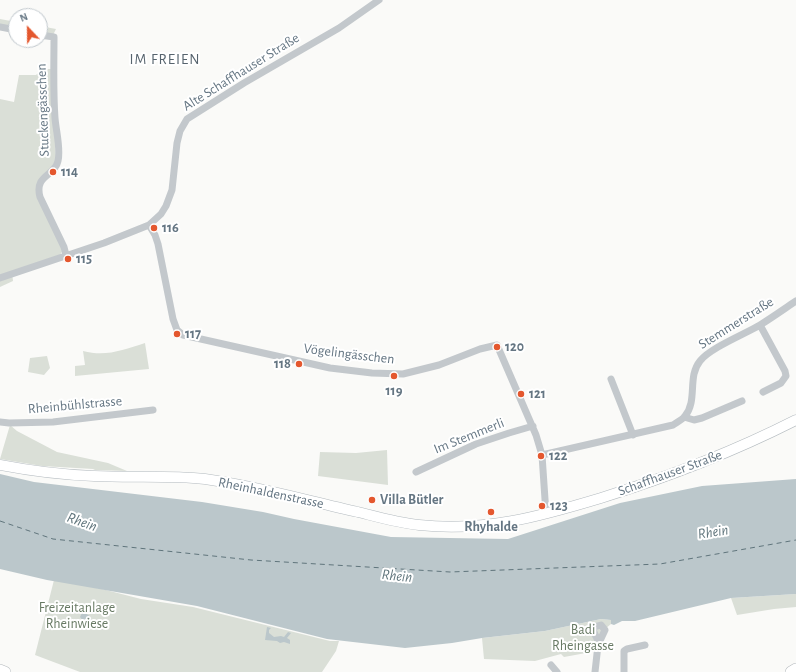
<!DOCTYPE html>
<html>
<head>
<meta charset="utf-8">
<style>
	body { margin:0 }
	#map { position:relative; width:796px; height:672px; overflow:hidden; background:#fafaf8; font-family:"Alegreya Sans",sans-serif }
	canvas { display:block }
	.north { position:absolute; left:8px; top:8px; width:40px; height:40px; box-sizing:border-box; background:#fff; border:1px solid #c1c8cd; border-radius:50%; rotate:338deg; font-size:11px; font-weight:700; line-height:16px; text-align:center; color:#657683 }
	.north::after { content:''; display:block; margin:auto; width:14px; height:18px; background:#e4572e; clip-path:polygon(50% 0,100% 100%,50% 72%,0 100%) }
</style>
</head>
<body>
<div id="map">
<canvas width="796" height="672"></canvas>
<div class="north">N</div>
</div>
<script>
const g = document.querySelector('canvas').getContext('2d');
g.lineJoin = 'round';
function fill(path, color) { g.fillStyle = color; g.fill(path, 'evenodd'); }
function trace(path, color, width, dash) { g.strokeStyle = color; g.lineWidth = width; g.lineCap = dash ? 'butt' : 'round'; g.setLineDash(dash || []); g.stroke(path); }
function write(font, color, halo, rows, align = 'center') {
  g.font = font + ' "Alegreya Sans",sans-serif'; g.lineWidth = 4; g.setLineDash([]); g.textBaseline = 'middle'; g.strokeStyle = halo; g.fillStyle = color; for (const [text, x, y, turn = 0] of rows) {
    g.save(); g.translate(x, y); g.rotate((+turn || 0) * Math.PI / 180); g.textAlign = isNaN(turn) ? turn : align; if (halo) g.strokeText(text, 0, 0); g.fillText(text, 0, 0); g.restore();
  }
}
fill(new Path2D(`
	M 0,19 L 16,22 L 16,28 L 0,26 Z
	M 40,26 L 56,29 L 53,35 L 40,32 Z
	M 42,69 L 52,69 L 56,160 L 36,189 L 61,244 L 62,252 L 58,257 L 12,272 L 13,281 L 0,287 L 0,99 L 14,102 L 19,75 L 36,75 Z
	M 145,343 L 149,369 L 75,376 L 75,366 L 85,365 L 83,351 C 106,357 123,350 145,343 Z
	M 47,356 L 50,368 L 44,375 L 28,372 L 30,358 Z
	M 10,425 L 17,431 L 57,452 L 108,463 L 127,471 L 95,470 L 93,469 L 42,466 L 0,459 Z
	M 387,450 L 388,485 L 318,476 L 320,452 L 356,453 Z
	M 54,580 L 102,589 L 141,599 L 193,607 L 330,641 L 339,641 L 336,651 L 322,672 L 80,672 L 35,655 Z
	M 796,594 L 796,607 L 774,609 L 737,615 L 731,598 Z
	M 601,619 L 611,620 L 611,624 L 605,629 L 597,651 L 564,657 L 561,654 L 535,661 L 484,659 L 482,638 L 545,631 Z`), '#dadfd7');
fill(new Path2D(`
	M 0,474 L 34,482 L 202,502 L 263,512 L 294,519 L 391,537 L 508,539 L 620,503 L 702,486 L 796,479 L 796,594 L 731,598 L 635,621 L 622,621 L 614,625 L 611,624 L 611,620 L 601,619 L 545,631 L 482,638 L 452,643 L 405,648 L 327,639 L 197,606 L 47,580 L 0,569 Z
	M 82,613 C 88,613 92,617 92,624 C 86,625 83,621 80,617 Z
	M 267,627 L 271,628 L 269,630 L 269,633 L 274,637 L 281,636 L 284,637 L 288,632 L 291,633 L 287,638 L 290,640 L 290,644 L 284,642 L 280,643 L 277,641 L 265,640 Z`), '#bbc7cb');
trace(new Path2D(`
	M 0,521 L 53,539 L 251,560 L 450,572 L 660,564 L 796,540`), '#60757c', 1, [5, 4]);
const secondary = new Path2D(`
	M 0,465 C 31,471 62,475 94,476 C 131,478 168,475 205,479 C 257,486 308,501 358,512 C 378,517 399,523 419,525 C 485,532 538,517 601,498 C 668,477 733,452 796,420`);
const primary = new Path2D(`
	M 0,670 L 5,672
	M 791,672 L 796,669`);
trace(secondary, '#b3babf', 11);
trace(primary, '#b5babe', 12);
trace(new Path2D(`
	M 0,27 L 16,30
	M 40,35 L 54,37 C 54,64 53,91 55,118 C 56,131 61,149 58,161 C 55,176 34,175 40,197 L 64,247 L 66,255
	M 149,225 L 155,235 L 158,244 L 173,319 L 177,330 L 183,335 L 330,368 L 372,373 L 403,374 L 439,365 L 480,349 L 497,345 L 536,435 L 542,455 L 546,514
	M 0,278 L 104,243 L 149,225 L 161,214 L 166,206 L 172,190 L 177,143 L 180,131 L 187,119 L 244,83 L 339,28 L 379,0
	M 760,325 L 785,371 L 786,376 L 781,383 L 763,392
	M 611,379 L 633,435
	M 684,417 L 694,420 L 702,418 L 742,401
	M 0,422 L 9,423 L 53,422 L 153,410
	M 542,455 L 673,425 C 677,422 682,420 685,416 C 698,400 687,377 700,361 C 710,348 745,334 760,325 C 773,317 784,309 796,301
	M 416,472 L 476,444 L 509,433 L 533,426
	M 551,665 L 557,672
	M 595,672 L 598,645 L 605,630 L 601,625 L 594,627 L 593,630 L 599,643
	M 624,672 L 624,651 L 627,649 L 645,645`), '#c3c8cc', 7);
trace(secondary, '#fff', 10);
trace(primary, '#fff', 11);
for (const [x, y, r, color] of [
	[53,172,4,"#e4572e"],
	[154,228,4,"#e4572e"],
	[68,259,4,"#e4572e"],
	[177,334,4,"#e4572e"],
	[497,347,4,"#e4572e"],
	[299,364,4,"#e4572e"],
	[394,376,4,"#e4572e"],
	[521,394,4,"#e4572e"],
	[541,456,4,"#e4572e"],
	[372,500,4,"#e4572e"],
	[542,506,4,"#e4572e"],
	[491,512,4,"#e4572e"]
]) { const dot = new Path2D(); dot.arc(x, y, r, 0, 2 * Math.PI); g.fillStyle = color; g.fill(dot); trace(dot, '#fff', 1.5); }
write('14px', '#657683', '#fff', [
	["Alte Schaffhauser Straße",241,72,-32],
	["Stuckengässchen",43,110,-92],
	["Stemmerstraße",736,323,-32],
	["Vögelingässchen",349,354,7],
	["Rheinbühlstrasse",75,405,-5],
	["Im Stemmerli",469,436,-22],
	["Schaffhauser Straße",670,473,-20],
	["Rheinhaldenstrasse",271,493,12]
]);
write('bold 14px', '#657683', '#fff', [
	["114",61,172],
	["116",162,228],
	["115",76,259],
	["117",185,334],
	["120",505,347],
	["118",291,364,"right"],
	["119",394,391,"center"],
	["121",529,394],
	["122",549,456],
	["Villa Bütler",380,500],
	["123",550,506],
	["Rhyhalde",491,527,"center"]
], 'left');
write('14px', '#687a64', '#fff', [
	["Freizeitanlage",77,608],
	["Rheinwiese",77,624],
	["Badi",583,630],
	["Rheingasse",583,646]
]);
g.letterSpacing = '1px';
write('15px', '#57646e', '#fff', [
	["IM FREIEN",165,59]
]);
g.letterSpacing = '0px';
write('italic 15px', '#60757c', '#fff', [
	["Rhein",82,522,20],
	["Rhein",713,532,-9],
	["Rhein",397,576,6]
]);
</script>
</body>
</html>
